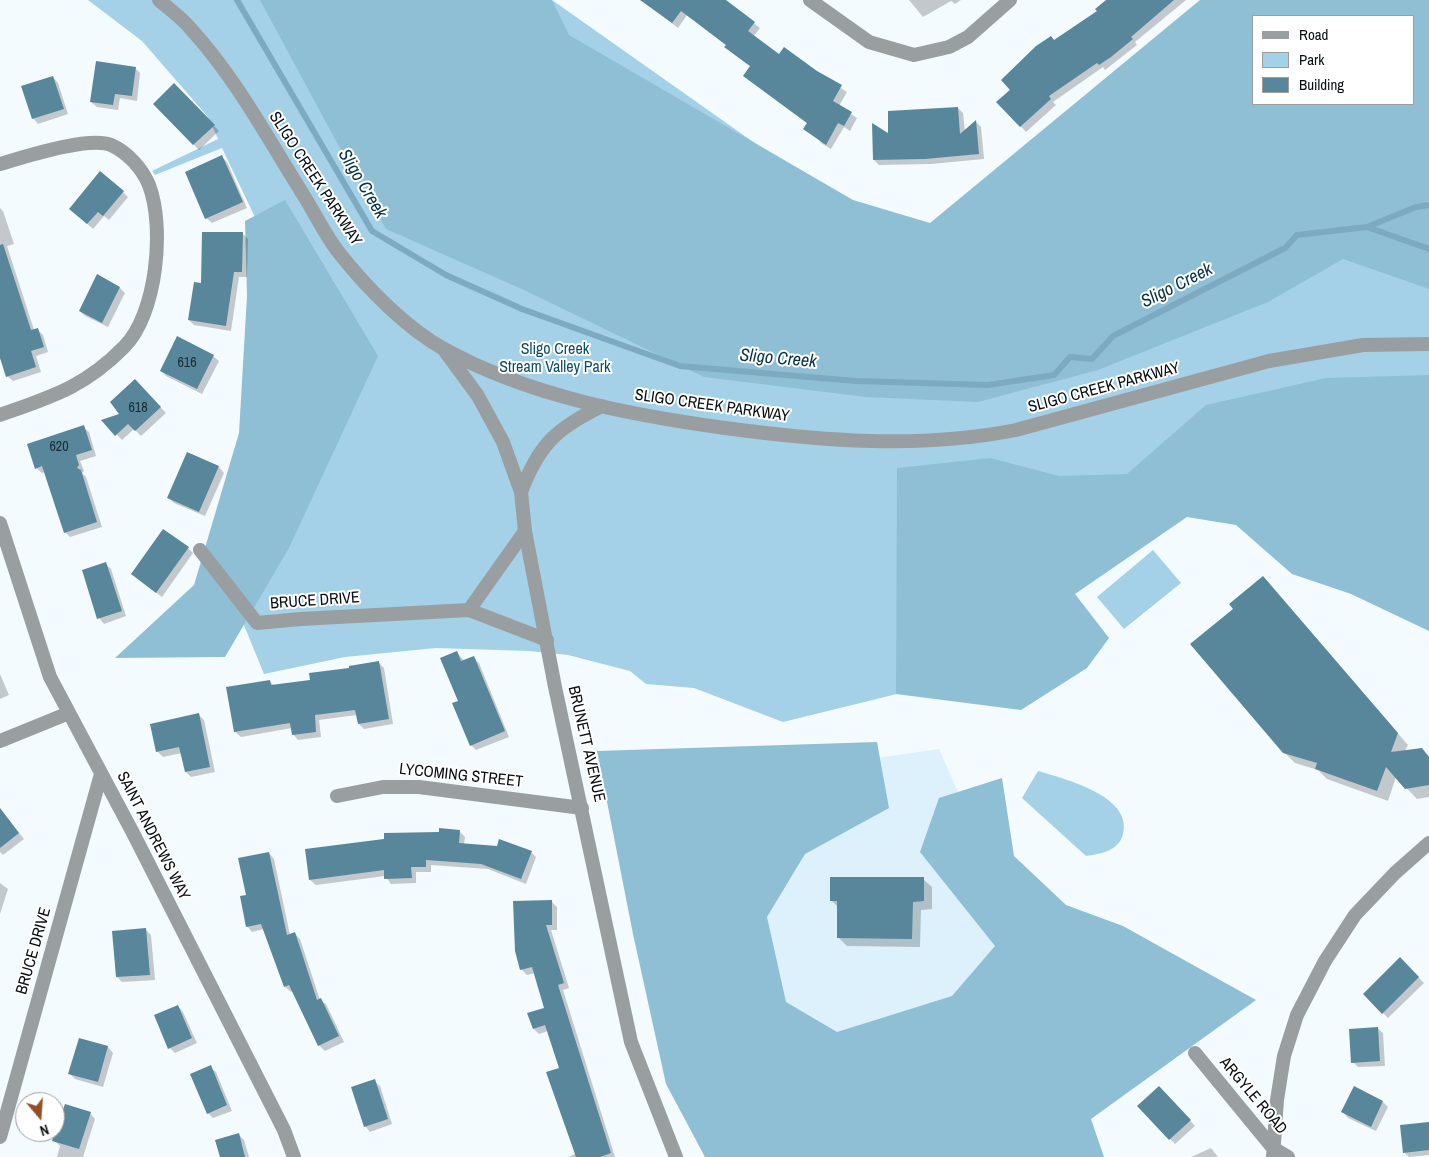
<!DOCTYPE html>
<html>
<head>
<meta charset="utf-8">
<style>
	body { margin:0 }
	#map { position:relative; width:1429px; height:1157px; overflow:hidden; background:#f3fbff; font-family:"Archivo Narrow",sans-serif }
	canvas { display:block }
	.legend { position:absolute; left:1252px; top:15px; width:162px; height:90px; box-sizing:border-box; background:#fff; border:1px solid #9d9f9f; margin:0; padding:6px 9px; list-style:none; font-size:15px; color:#090e10 }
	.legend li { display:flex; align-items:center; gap:10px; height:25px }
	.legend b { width:25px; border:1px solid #9d9f9f }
	.north { position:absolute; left:15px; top:1092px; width:50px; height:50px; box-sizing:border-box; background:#fff; border:1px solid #9d9f9f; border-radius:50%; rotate:162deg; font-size:14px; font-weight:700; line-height:20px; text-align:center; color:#090e10 }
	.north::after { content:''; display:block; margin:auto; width:18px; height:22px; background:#965028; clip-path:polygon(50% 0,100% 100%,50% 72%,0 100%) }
</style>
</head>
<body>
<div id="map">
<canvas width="1429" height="1157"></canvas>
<ul class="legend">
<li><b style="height:6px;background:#999fa1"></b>Road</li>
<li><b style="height:14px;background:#a4d1e7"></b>Park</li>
<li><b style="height:14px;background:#58869b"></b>Building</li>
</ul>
<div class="north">N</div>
</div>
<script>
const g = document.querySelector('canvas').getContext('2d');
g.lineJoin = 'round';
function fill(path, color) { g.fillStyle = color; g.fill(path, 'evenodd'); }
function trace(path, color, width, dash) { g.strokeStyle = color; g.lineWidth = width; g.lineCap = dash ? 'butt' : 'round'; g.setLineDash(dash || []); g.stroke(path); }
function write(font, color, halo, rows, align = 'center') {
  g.font = font + ' "Archivo Narrow",sans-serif'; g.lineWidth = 4; g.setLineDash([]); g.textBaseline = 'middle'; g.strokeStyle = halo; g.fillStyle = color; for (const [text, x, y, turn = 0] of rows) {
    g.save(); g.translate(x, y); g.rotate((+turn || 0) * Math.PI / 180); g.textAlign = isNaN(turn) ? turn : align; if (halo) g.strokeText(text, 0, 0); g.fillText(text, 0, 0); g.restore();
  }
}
fill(new Path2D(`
	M 939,749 L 1047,992 L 784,1086 L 719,781 Z`), '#dcf1fc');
fill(new Path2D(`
	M 88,0 L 552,0 L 922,261 L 1228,0 L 1429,0 L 1429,630 L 1207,463 L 905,692 L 783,722 L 694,688 L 646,684 L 630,671 L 568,655 L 529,651 L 436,648 L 345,657 L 264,674 L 214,552 L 261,378 L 263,234 L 222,148 L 155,175 L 152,171 L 218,139 L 208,117 L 142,41 ZM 1253,16 L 1413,16 L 1413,104 L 1253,104 Z
	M 1153,550 L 1181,583 L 1124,629 L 1097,597 Z
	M 1038,771 C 1065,779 1133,796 1123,834 C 1119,851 1100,854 1086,856 L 1022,798 Z`), '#a4d1e7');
fill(new Path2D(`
	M 260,0 L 552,0 L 569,35 L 853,200 L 930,223 L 1200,0 L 1429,0 L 1429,289 L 1343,259 L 1268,302 L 1098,370 L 978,402 L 866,397 L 704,377 L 524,290 L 386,229 L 335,139 ZM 1413,16 L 1413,104 L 1253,104 L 1253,16 Z
	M 285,200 L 378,356 L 289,548 L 225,657 L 115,658 L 194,585 L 239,433 L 247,296 L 245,221 Z
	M 1429,375 L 1429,631 L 1351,594 L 1292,574 L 1236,525 L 1187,517 L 1075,594 L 1109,638 L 1087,668 L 1021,710 L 896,694 L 897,468 L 990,458 L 1059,476 L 1127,474 L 1206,405 L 1326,378 Z
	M 877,742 L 889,808 L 805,854 L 767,917 L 786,1002 L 837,1032 L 952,996 L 995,946 L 920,852 L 939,798 L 1002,778 L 1014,856 L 1066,905 L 1123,926 L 1256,1000 L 1091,1119 L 1104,1157 L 705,1157 L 666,1084 L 633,934 L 597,751 Z`), '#8fbfd5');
fill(new Path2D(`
	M 652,0 L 724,0 L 760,28 L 753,37 L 779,56 L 816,72 L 847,92 L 839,106 L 857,118 L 850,131 L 844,127 L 831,149 L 821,143 L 808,124 L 744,76 L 751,67 L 731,52 L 726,47 L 727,46 L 687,15 L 678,28 L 648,5 Z
	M 909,0 L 961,0 L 955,4 L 951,1 L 923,17 Z
	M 1108,0 L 1186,0 L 1135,42 L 1137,45 L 1105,70 L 1103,67 L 1053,102 L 1056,105 L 1026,132 L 998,102 L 1055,41 L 1099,11 Z
	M 135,68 L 140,73 L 137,101 L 120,98 L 118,110 L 97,107 L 91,102 Z
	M 53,77 L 58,83 L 68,114 L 38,124 L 33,118 Z
	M 174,85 L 219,131 L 199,150 L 155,104 Z
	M 958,108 L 963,113 L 965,132 L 976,122 L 981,127 L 984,159 L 931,164 L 879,165 L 874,160 L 889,135 Z
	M 222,157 L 227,162 L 247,208 L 212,223 L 206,218 Z
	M 123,192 L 128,197 L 109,220 L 104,216 L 93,229 L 76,214 Z
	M 0,208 L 3,211 L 14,244 L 7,246 L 34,330 L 37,329 L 43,335 L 48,352 L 36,356 L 41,372 L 13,381 L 7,376 L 0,353 Z
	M 242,233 L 248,239 L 247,277 L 239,277 L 231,331 L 194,325 L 189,320 L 202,285 Z
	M 98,276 L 120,288 L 125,293 L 108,327 L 85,316 L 80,311 Z
	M 213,356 L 219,361 L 202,394 L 166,376 L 161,371 Z
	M 135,381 L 166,413 L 141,436 L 134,429 L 122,440 L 103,420 L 122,414 Z
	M 83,427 L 89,432 L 96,456 L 80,461 L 84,471 L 82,473 L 86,477 L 102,527 L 70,537 L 65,532 L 45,472 L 42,473 L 36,468 Z
	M 188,454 L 219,467 L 224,473 L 205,516 L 174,503 L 169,498 Z
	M 188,548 L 193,553 L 162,597 L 132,574 Z
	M 106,564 L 111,569 L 126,616 L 104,624 L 99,618 Z
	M 1263,578 L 1408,745 L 1405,751 L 1421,749 L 1429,757 L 1429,797 L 1417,799 L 1396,777 L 1388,801 L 1327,779 L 1318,770 L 1295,763 L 1284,752 L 1235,609 Z
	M 457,652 L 464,661 L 473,657 L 479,663 L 509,737 L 476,750 L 471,745 L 459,702 Z
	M 379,663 L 384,668 L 393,724 L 364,729 L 359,724 L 357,715 L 319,720 L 321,737 L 298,740 L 293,734 L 292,728 L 241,737 L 235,732 L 270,681 L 274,686 L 311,681 Z
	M 0,674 L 9,695 L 0,699 Z
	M 198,714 L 204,720 L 215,772 L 191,777 L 186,772 L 182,753 L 163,757 L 157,751 Z
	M 0,809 L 24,839 L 3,855 L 0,852 Z
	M 459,831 L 465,837 L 464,844 L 531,852 L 536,857 L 526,884 L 488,869 L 431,865 L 431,872 L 416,872 L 416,883 L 391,884 L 385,876 L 316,885 L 310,880 Z
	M 269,853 L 274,859 L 290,935 L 295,934 L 300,939 L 320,1000 L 326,1004 L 344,1042 L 325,1051 L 319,1045 L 293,991 L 291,992 L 285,987 L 264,929 L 252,932 L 247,926 L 248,896 Z
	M 923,879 L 932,887 L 932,909 L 921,910 L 920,947 L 847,946 L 838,937 L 839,908 L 831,900 Z
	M 0,883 L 8,889 L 0,914 Z
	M 551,901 L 557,907 L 557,930 L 551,930 L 569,988 L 563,990 L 615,1157 L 568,1157 L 577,1153 L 560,1068 L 548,1031 L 539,1034 L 534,1029 L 546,1008 L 535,973 L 527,975 L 522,970 L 516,950 Z
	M 146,930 L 151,935 L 155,980 L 122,982 L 117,977 Z
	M 1400,959 L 1424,983 L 1388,1018 L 1364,994 Z
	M 178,1006 L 183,1012 L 197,1043 L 175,1053 L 170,1048 Z
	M 1377,1028 L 1383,1033 L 1385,1066 L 1358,1067 L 1353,1062 Z
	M 79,1040 L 108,1047 L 113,1053 L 103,1087 L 75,1079 L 70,1074 Z
	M 210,1067 L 216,1072 L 232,1111 L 213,1118 L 208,1113 Z
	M 374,1081 L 380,1086 L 392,1124 L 370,1132 L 365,1126 Z
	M 1159,1087 L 1195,1126 L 1175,1144 L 1139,1106 Z
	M 1383,1102 L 1388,1107 L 1376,1131 L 1348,1118 L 1343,1112 Z
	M 90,1113 L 95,1119 L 83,1157 L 57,1157 L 60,1146 L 54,1140 Z
	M 1429,1124 L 1429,1155 L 1409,1157 L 1404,1152 Z
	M 239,1135 L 244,1140 L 249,1157 L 221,1157 Z
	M 1211,1148 L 1218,1157 L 1191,1157 Z`), '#0003');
trace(new Path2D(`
	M 237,0 L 372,231 L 446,275 L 522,309 L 680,366 L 856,381 L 988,385 L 1054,375 L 1070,357 L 1092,359 L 1113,336 L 1285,248 L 1297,235 L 1367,227 L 1429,249
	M 1367,227 L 1416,207 L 1429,205`), '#7cabc1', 6);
fill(new Path2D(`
	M 640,0 L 726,0 L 755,22 L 748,31 L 779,54 L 784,47 L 817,71 L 842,85 L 833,101 L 852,112 L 844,126 L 838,123 L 826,145 L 803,129 L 807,123 L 743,76 L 750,66 L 724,47 L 726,45 L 681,11 L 672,23 Z
	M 1106,0 L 1174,0 L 1131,37 L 1133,39 L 1111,57 L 1099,65 L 1097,63 L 1049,96 L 1051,99 L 1020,127 L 996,102 L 1010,90 L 1001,80 L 1036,46 L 1051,36 L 1054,40 L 1097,11 L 1095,9 Z
	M 96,61 L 136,67 L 132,96 L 115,94 L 113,105 L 90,102 Z
	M 53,76 L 64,109 L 32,119 L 21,86 Z
	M 174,83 L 215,125 L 193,145 L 153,104 Z
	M 958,107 L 960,134 L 976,120 L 979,154 L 925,159 L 873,160 L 872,123 L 888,133 L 888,111 Z
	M 222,155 L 243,202 L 205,219 L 185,172 Z
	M 100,171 L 124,191 L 103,216 L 98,212 L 87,224 L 69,209 Z
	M 202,232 L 243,232 L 242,272 L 234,272 L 226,326 L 188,320 L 194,282 L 201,283 Z
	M 3,244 L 31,330 L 38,328 L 44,347 L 31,351 L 36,367 L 6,377 L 0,358 L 0,245 Z
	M 97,274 L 120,287 L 102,323 L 79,311 Z
	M 177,336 L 214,355 L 197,389 L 160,371 Z
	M 135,379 L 161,407 L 135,431 L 128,424 L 115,436 L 101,420 L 119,414 L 110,402 Z
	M 84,425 L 92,450 L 76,455 L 79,465 L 77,468 L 81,470 L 97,522 L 64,533 L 42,466 L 35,469 L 27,444 Z
	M 187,452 L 219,466 L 199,512 L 167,498 Z
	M 163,529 L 189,547 L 156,593 L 131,574 Z
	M 106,562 L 122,611 L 97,619 L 82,570 Z
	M 1263,576 L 1398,733 L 1391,752 L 1422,748 L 1429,757 L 1429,785 L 1405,789 L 1386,767 L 1377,791 L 1315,769 L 1317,763 L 1283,753 L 1190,644 L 1233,609 L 1229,604 Z
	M 457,651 L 461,661 L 474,656 L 505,731 L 470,746 L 452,703 L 458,701 L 440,658 Z
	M 379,661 L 389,719 L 358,724 L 355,710 L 315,715 L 316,732 L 292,735 L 290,723 L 234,732 L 226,687 L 270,680 L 271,685 L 310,680 L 309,673 L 349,668 L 349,666 Z
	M 199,713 L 210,767 L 185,772 L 179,747 L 156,752 L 150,724 Z
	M 0,808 L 19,833 L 0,848 Z
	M 439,828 L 460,830 L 459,843 L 497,846 L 499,839 L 532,851 L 521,879 L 481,864 L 426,860 L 426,867 L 411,867 L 412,878 L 384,879 L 384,870 L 309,880 L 305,849 L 384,839 L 384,833 L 439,832 Z
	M 269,852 L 287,935 L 295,932 L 317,1000 L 321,998 L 339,1036 L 318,1046 L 289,985 L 284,987 L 261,924 L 246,927 L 240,896 L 246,895 L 238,858 Z
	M 830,877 L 924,877 L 924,901 L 913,902 L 912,939 L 837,938 L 837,901 L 830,901 Z
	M 552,900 L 552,925 L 546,925 L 564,983 L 558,985 L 611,1153 L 600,1157 L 576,1157 L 546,1072 L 559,1068 L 545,1025 L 533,1029 L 527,1013 L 544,1008 L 532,967 L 520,970 L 515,951 L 513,901 Z
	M 146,928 L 150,975 L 116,977 L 112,931 Z
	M 1400,957 L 1419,977 L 1382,1014 L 1363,994 Z
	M 178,1005 L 192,1038 L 168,1049 L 154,1015 Z
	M 1378,1027 L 1380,1061 L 1351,1063 L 1349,1029 Z
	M 79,1038 L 108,1046 L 98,1082 L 68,1074 Z
	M 211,1065 L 227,1105 L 207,1114 L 190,1074 Z
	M 375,1079 L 388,1119 L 364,1127 L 351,1087 Z
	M 1159,1086 L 1191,1120 L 1169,1140 L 1137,1106 Z
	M 1354,1086 L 1383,1101 L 1371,1127 L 1341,1112 Z
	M 65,1104 L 91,1112 L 79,1149 L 52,1141 Z
	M 1429,1122 L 1429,1150 L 1403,1153 L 1400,1125 Z
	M 239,1133 L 245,1157 L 220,1157 L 215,1140 Z`), '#58869b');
trace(new Path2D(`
	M 810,0 L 869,42 L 914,55 L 949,47 L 968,37 L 1010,0
	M 0,164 C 24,157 89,136 111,145 C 127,152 142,168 149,185 C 165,227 157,314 124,347 C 85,387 51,397 0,415
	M 0,523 L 50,677 L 133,833 L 284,1130 L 294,1157
	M 200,550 L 257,623 L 301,619 L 469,610 L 547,640
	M 469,610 L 525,531
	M 0,741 L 69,713
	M 337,796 L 383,787 L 419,787 L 582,808
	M 1195,1053 L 1273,1148 L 1288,1157
	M 0,1137 L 101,774
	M 1273,1157 L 1277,1100 L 1284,1056 L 1297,1015 L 1325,961 L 1355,915 L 1395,873 L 1429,843`), '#999fa1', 14);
trace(new Path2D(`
	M 159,0 C 169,9 181,17 190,28 C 236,78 268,139 304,196 C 316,215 326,237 340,254 C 367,288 406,328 444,349 C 529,396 630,415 725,428 C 822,441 920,449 1016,430 L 1269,361 L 1363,345 L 1429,344
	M 445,351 L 478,396 L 503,442 L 521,492 L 525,531 L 555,687 L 631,1042 L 676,1157
	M 521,492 C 539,444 557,428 602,406`), '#999fa1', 14);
write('14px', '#1d2c33', null, [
	["616",187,363],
	["618",138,408],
	["620",59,447]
]);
write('16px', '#090e10', '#fff', [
	["SLIGO CREEK PARKWAY",315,179,57],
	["SLIGO CREEK PARKWAY",1104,388,-15],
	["SLIGO CREEK PARKWAY",712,406,8],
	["BRUCE DRIVE",315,601,-4],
	["BRUNETT AVENUE",586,744,77],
	["LYCOMING STREET",461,776,6],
	["SAINT ANDREWS WAY",153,836,63],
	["BRUCE DRIVE",34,951,-74],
	["ARGYLE ROAD",1253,1096,50]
]);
write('16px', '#0f4e65', '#fff', [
	["Sligo Creek",555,350],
	["Stream Valley Park",555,368]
]);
write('italic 18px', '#083344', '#fff', [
	["Sligo Creek",362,184,59],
	["Sligo Creek",1177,286,-27],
	["Sligo Creek",778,359,5]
]);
</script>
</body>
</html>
